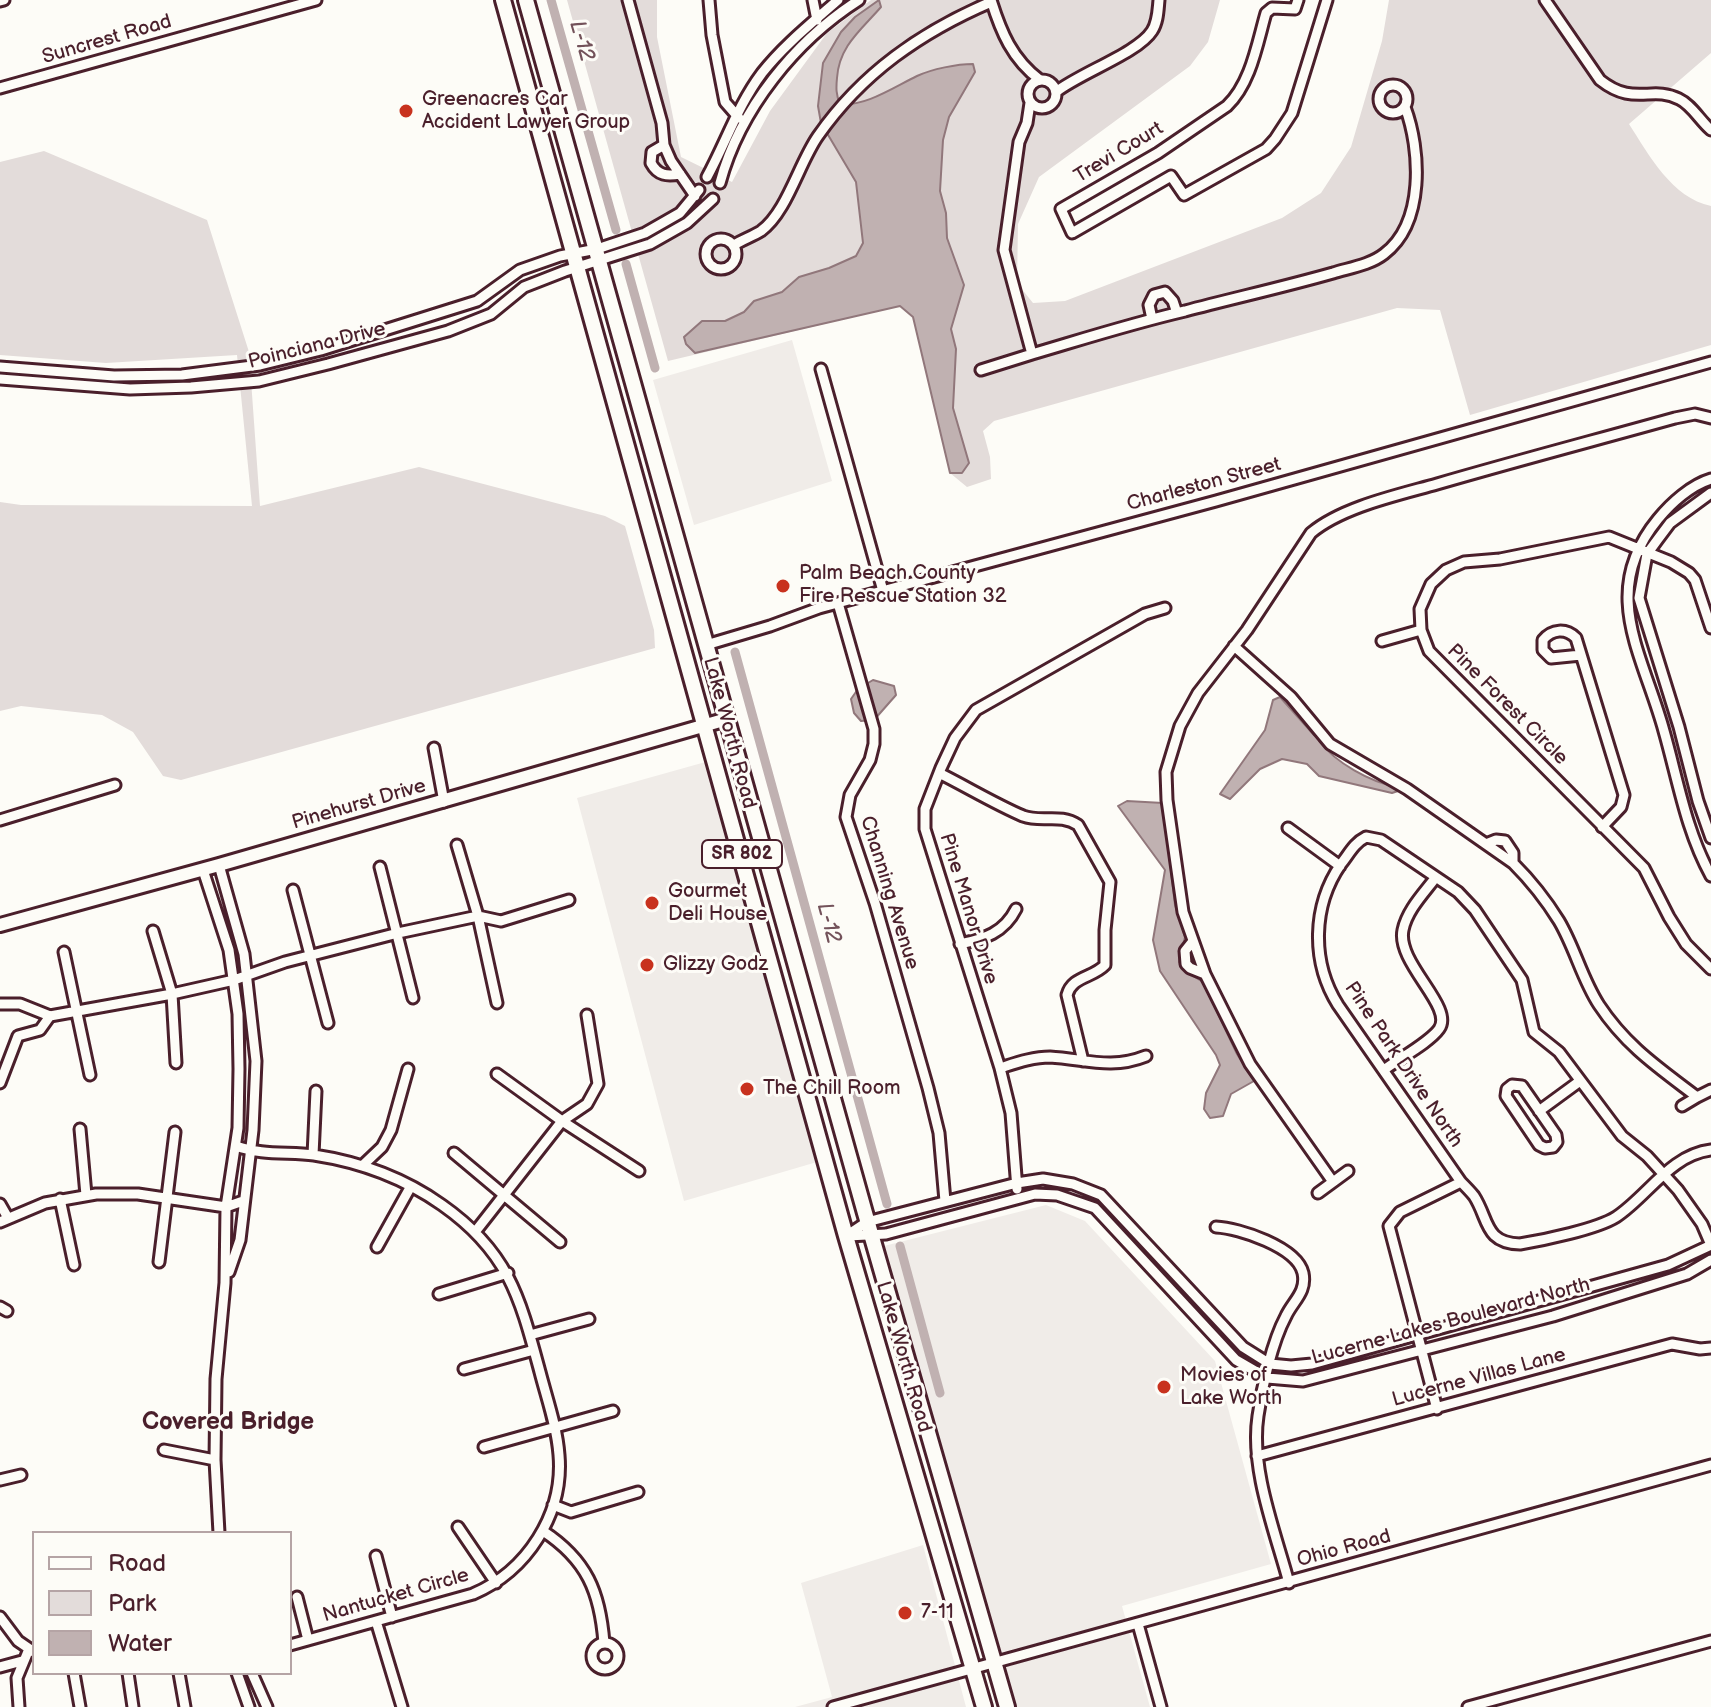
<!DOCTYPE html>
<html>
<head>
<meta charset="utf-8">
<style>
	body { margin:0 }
	#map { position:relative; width:1711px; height:1707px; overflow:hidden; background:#fdfcf7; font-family:"Balsamiq Sans",sans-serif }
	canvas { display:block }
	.legend { position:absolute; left:32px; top:1531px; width:260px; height:144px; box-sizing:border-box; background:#fdfcf7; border:2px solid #b5a4a5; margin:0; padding:10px 14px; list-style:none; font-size:24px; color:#4a1f2b }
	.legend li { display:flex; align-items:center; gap:16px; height:40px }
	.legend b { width:40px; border:2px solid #b5a4a5 }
</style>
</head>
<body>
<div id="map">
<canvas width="1711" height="1707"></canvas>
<ul class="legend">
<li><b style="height:10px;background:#fdfcf7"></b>Road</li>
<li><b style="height:22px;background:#e3dcda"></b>Park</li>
<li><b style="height:22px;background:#c0b1b1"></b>Water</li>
</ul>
</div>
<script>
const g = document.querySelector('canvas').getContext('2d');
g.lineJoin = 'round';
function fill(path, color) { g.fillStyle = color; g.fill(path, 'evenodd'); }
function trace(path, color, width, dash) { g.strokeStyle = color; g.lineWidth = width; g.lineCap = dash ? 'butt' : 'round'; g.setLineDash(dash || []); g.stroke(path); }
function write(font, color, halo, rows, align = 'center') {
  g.font = font + ' "Balsamiq Sans",sans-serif'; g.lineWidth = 6; g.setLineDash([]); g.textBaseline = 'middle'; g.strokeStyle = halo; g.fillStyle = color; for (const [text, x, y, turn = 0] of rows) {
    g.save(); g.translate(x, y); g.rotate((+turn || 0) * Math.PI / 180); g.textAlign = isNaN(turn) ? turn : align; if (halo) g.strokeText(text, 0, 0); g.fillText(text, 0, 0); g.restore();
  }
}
fill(new Path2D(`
	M 792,340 L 832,481 L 694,525 L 653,380 Z
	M 709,761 L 817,1162 L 684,1201 L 577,798 Z
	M 1046,1205 L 1085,1221 L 1215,1361 L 1271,1564 L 1122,1606 L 1150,1707 L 1013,1707 L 968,1537 L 884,1246 Z
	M 923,1545 L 966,1707 L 795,1707 L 832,1697 L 801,1583 Z`), '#f0ece8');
fill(new Path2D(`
	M 567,0 L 657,0 L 657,37 L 681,157 L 732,182 L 770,111 L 827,33 L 871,0 L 1220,0 L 1208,42 L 1190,66 L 1039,177 L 1018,224 L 1017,283 L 1033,303 L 1065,301 L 1282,218 L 1321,193 L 1351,147 L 1382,41 L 1389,0 L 1711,0 L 1711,53 L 1629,124 C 1649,155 1672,198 1711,206 L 1711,345 L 1470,415 L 1440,310 L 1397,308 L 994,421 L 983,431 L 990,457 L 991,479 L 967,487 L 950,473 L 913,317 L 900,306 L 668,361 Z
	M 44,151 L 207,220 L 249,352 L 260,506 L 419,467 L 605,516 L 625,526 L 654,630 L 655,648 L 181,780 L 163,776 L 133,732 L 102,715 L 21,706 L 0,711 L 0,502 L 21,505 L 252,506 L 237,355 L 106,363 L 0,355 L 0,162 Z`), '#e3dcda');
const water = new Path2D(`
	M 879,0 L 881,7 C 861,30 839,46 837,78 C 836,88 836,95 840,104 C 865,107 894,87 917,76 C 932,69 957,64 973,64 L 975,72 L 949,117 L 943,140 L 940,191 L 946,213 L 947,238 L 964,285 L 951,329 L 956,349 L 953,408 L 969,463 L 962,473 L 950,473 L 913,317 L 900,306 L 695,353 L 686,344 L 684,337 L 702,321 L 725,321 L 744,312 L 754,301 L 782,292 L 799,277 L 829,268 L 856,256 L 863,243 L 856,182 L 821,123 L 818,106 L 823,63 L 841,32 L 855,17 Z
	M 873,680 L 894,686 L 896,695 L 874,720 L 861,721 L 854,713 L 851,699 L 858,689 Z
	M 1280,697 L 1314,735 L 1321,738 L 1319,741 C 1336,763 1370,782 1397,787 L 1398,791 L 1392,793 L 1319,776 L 1307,764 L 1282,759 L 1260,769 L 1230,799 L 1220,794 L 1265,730 L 1273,700 Z
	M 1127,801 L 1163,803 L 1175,905 L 1185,937 L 1179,962 L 1185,971 L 1203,982 L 1237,1054 L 1254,1081 L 1231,1094 L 1223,1116 L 1210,1118 L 1204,1109 L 1206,1093 L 1220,1065 L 1216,1055 L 1160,971 L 1153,940 L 1165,870 L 1118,806 Z`);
fill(water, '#c0b1b1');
trace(water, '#91777b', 2);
trace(new Path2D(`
	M 551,0 L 616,230
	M 626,264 L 655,368
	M 735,652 L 887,1204
	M 900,1246 L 940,1393`), '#c0b1b1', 9);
const street = new Path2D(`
	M 628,0 L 662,123 L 664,145 L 671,161 L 695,196
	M 709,0 L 712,35 L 725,102 L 739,118
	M 813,0 L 817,20
	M 991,0 C 1001,32 1012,59 1040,80
	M 1298,0 L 1295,9 L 1272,8 L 1266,13 C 1257,44 1251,83 1227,106 L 1158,153 L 1061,209 L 1072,233 L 1171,176 L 1184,195 L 1266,149 L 1275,139 L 1292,113 L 1327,0
	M 1545,0 L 1600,80 C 1634,107 1651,85 1679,99 C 1692,105 1700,121 1711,130
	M 0,1 L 4,0
	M1028 94a14 14 0 1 1 28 0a14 14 0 1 1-28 0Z
	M1379 99a14 14 0 1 1 28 0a14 14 0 1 1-28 0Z
	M 0,88 L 316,0
	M 1056,92 C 1080,73 1138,53 1152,31 C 1158,22 1158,10 1159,0
	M 1030,103 L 1027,123 L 1019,142 L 1004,250 L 1032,354 C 1083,339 1133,323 1185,311 C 1234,298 1284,287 1333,273 C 1349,268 1370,265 1384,254 C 1425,223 1421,150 1405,107
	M 664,145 L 652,152 L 651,163 C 658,176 667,176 680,174
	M 707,177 C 726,142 738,105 762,73 C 784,45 812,23 838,0
	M 720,183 C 740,109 795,41 859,0
	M706 254a15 15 0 1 1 30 0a15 15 0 1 1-30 0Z
	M 734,245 C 742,240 753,236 761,231 C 787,212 799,163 818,136 C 862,73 921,32 991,2
	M 1152,319 L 1149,305 L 1154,295 L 1165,292 L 1173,301 L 1177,313
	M 0,367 L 114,376 L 182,375 L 260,365 L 321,350 L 477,301 L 520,270 L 560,256 L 597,249 L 645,233 L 680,213 L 699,190
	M 821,369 L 883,591
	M 981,370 L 1032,354
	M 0,379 L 130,389 L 191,387 L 259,381 L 328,364 L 448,331 L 491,314 L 524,287 L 565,271 L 650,244 L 687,223 L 713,199
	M 1711,479 C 1691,485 1671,503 1658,519 C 1598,592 1643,654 1664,731 C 1678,780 1686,831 1711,876
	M 1711,493 L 1670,523 L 1658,539 L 1647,554 L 1639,598 L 1679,727 L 1698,801 L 1711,838
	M 838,603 L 874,729 L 874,744 L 870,760 L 850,795 L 846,817 L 875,903 L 928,1088 L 939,1133 L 945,1201
	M 1711,628 L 1695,580 L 1689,573 L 1671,562 L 1609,537 L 1500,559 L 1464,562 L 1446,570 L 1431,584 L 1420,609 L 1421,630 L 1429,651 L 1644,868 L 1669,917 L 1686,944 L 1711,969
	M 1382,641 L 1421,630
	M 706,645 L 770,626 L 819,608 L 1216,501 L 1711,362
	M 1234,646 L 1291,697 L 1330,744 L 1407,789 L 1513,863 C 1530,880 1546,900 1559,921 C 1575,948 1582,979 1599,1005 C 1626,1046 1659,1068 1697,1097 L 1711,1090
	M 1581,655 L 1551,658 L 1543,650 L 1543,640 C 1552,629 1566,628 1576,638 L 1624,795 L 1621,807 L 1602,827
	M 434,748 L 444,802
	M 939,773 C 967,787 995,804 1023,816 C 1042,823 1060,813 1078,825 L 1110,882 L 1105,930 L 1105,965 C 1093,978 1072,976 1067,995 L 1083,1061
	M 0,820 L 115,785
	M 1288,828 L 1340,866
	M 1486,844 L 1496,840 L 1505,841 L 1513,853 L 1513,863
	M 457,845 L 478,916 L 497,1003
	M 219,865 L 244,954 L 256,1061 L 253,1130 L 240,1240 L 229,1272
	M 380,867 L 413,998
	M 203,870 L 229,950 L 238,1014 L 239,1069 L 238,1128 L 226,1207 L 225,1283 L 216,1379 L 215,1460 L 219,1533
	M 293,890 L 328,1023
	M 153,931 L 172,994 L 176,1063
	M 1193,941 L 1185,951 L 1186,964 L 1190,968 L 1205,974
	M 960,944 C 984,939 1004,933 1016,909
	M 64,952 L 90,1075
	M 0,1004 L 20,1004 L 50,1016
	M 50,1016 L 172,994 L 234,980 L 285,962 L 398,933 L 478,916 L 501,921 L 569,900
	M 1000,1068 C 1016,1063 1033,1057 1050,1057 C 1085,1059 1111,1070 1146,1056
	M 1384,1070 C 1398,1059 1429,1043 1439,1029 C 1455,1007 1396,963 1403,930 C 1407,910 1424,893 1436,877
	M 497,1074 L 562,1121 L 639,1171
	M 0,1083 L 18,1036 L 40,1030 L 50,1016
	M 1512,1085 L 1522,1086 L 1556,1135 L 1557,1142 L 1553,1147 L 1545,1148 L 1539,1145 L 1506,1096 L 1507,1089 Z
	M 1682,1106 L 1697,1097
	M 1539,1111 L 1580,1081
	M 80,1129 L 86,1195
	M 236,1146 C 261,1155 287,1152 314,1155 C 360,1162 404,1178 442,1205 C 509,1252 520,1298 540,1372 C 547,1399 557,1427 559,1455 C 564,1514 527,1571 473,1594 L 290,1645
	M 1711,1150 C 1670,1155 1648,1196 1616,1217 C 1597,1229 1544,1240 1520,1244 C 1484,1243 1489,1219 1474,1196 C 1470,1191 1465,1186 1461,1182 L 1338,1005 C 1311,962 1312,906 1341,864 C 1349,854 1354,843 1366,837 L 1381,840 L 1458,892 L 1475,910 L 1522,980 L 1534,1032 L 1559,1052 L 1622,1136 L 1647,1156 L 1678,1190 L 1702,1224 L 1711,1245
	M 454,1153 L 560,1242
	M 313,1155 L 316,1091
	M 362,1166 L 382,1147 L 391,1130 L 408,1069
	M 1333,1182 L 1348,1171
	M 1017,1189 L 1011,1113 L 1000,1068 L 925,829 L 925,809 L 941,768 L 955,738 L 976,710 L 1145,614 L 1165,608
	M 1318,1193 L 1333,1182 L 1250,1064 L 1205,974 L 1183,912 L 1167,800 L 1166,772 L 1180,726 L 1198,693 L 1247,630 L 1311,533 C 1342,507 1398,495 1437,484 C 1516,461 1596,440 1675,418 L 1695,414 L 1711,418
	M 60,1199 L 74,1265
	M 0,1204 L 8,1218
	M 0,1222 L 45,1203 L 96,1194 L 138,1194 L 226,1207 L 243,1201
	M 1216,1227 C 1239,1228 1297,1247 1303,1273 C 1307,1292 1293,1301 1286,1316 C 1272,1342 1262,1387 1258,1416 C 1250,1469 1275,1531 1289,1583
	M 475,1232 L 562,1121 L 587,1104 L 598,1084 L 587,1015
	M 846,1236 L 867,1222 L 1017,1183 L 1043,1179 L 1073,1184 L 1101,1195 L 1243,1347 L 1270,1364 L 1291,1366 L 1312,1364 L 1668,1265 L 1711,1245
	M 848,1236 L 886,1234 L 1035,1194 L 1057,1195 L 1095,1208 L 1236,1360 L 1267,1378 L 1303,1381 L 1553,1316 L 1687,1274 L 1711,1260
	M 377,1247 L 411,1186
	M 159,1262 L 175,1132
	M 439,1294 L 508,1273
	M 0,1307 L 7,1311
	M 530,1335 L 589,1319
	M 464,1369 L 534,1350
	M 1437,1409 L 1389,1226 L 1400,1212 L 1461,1182
	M 484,1447 L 613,1411
	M 164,1450 L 215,1460
	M 1257,1456 L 1672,1344 L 1700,1349 L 1711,1348
	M 0,1480 L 21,1475
	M 553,1505 L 571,1512 L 638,1492
	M 458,1527 L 496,1583
	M 543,1531 C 587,1560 600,1592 604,1643
	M 376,1556 L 392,1617
	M 297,1597 L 308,1640
	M 0,1617 L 18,1641 L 34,1652
	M 376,1621 L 402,1707
	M 1138,1624 L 1161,1707
	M592 1656a13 13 0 1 1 26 0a13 13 0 1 1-26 0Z
	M 0,1667 L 22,1661
	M 74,1673 L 80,1707
	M 128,1673 L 133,1707
	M 179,1673 L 185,1707
	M 237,1673 L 249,1707
	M 252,1673 L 267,1707
	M 19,1707 L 17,1678 L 29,1649
	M 833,1707 L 1711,1465
	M 1468,1707 L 1711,1641`);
const secondary = new Path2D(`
	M 0,925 L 219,865 L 727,719`);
const primary = new Path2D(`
	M 503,0 L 846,1236 L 984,1707
	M 526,0 L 865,1213 L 1007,1707`);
trace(street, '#4a1f2b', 15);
trace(secondary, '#4a1f2b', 18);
trace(primary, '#4a1f2b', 20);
trace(street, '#fdfcf7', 9);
trace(secondary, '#fdfcf7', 12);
trace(primary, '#fdfcf7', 14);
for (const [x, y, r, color] of [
	[406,111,8,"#c8321e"],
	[783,586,8,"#c8321e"],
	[652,903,8,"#c8321e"],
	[647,965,8,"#c8321e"],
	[747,1089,8,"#c8321e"],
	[1164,1387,8,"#c8321e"],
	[905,1613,8,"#c8321e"]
]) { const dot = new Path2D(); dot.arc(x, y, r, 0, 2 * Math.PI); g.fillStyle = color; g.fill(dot); trace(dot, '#fdfcf7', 3); }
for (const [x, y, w] of [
	[742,854,80]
]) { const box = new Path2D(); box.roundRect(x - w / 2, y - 14, w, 28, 6); g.fillStyle = '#fdfcf7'; g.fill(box); trace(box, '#4a1f2b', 2); }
write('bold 18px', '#4a1f2b', null, [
	["SR 802",742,854]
]);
write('20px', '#4a1f2b', '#fdfcf7', [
	["Suncrest Road",107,40,-16],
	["Trevi Court",1119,153,-31],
	["Poinciana Drive",317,346,-14],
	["Charleston Street",1204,485,-15],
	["Pine Forest Circle",1507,705,45],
	["Lake Worth Road",729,733,75],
	["Pinehurst Drive",359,805,-16],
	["Channing Avenue",889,893,73],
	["Pine Manor Drive",968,909,73],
	["Pine Park Drive North",1403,1065,56],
	["Lucerne Lakes Boulevard North",1451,1322,-15],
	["Lake Worth Road",903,1357,74],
	["Lucerne Villas Lane",1479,1378,-15],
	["Ohio Road",1344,1549,-15],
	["Nantucket Circle",396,1596,-16]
]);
write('20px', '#4a1f2b', '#fdfcf7', [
	["Greenacres Car",422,100],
	["Accident Lawyer Group",422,123],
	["Palm Beach County",799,574],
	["Fire Rescue Station 32",799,597],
	["Gourmet",668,892],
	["Deli House",668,915],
	["Glizzy Godz",663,965],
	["The Chill Room",763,1089],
	["Movies of",1180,1376],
	["Lake Worth",1180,1399],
	["7-11",921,1613]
], 'left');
write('italic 22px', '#73525a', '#fdfcf7', [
	["L-12",581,41,74],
	["L-12",828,923,75]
]);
write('bold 24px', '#4a1f2b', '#fdfcf7', [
	["Covered Bridge",228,1423]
]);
</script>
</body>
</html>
